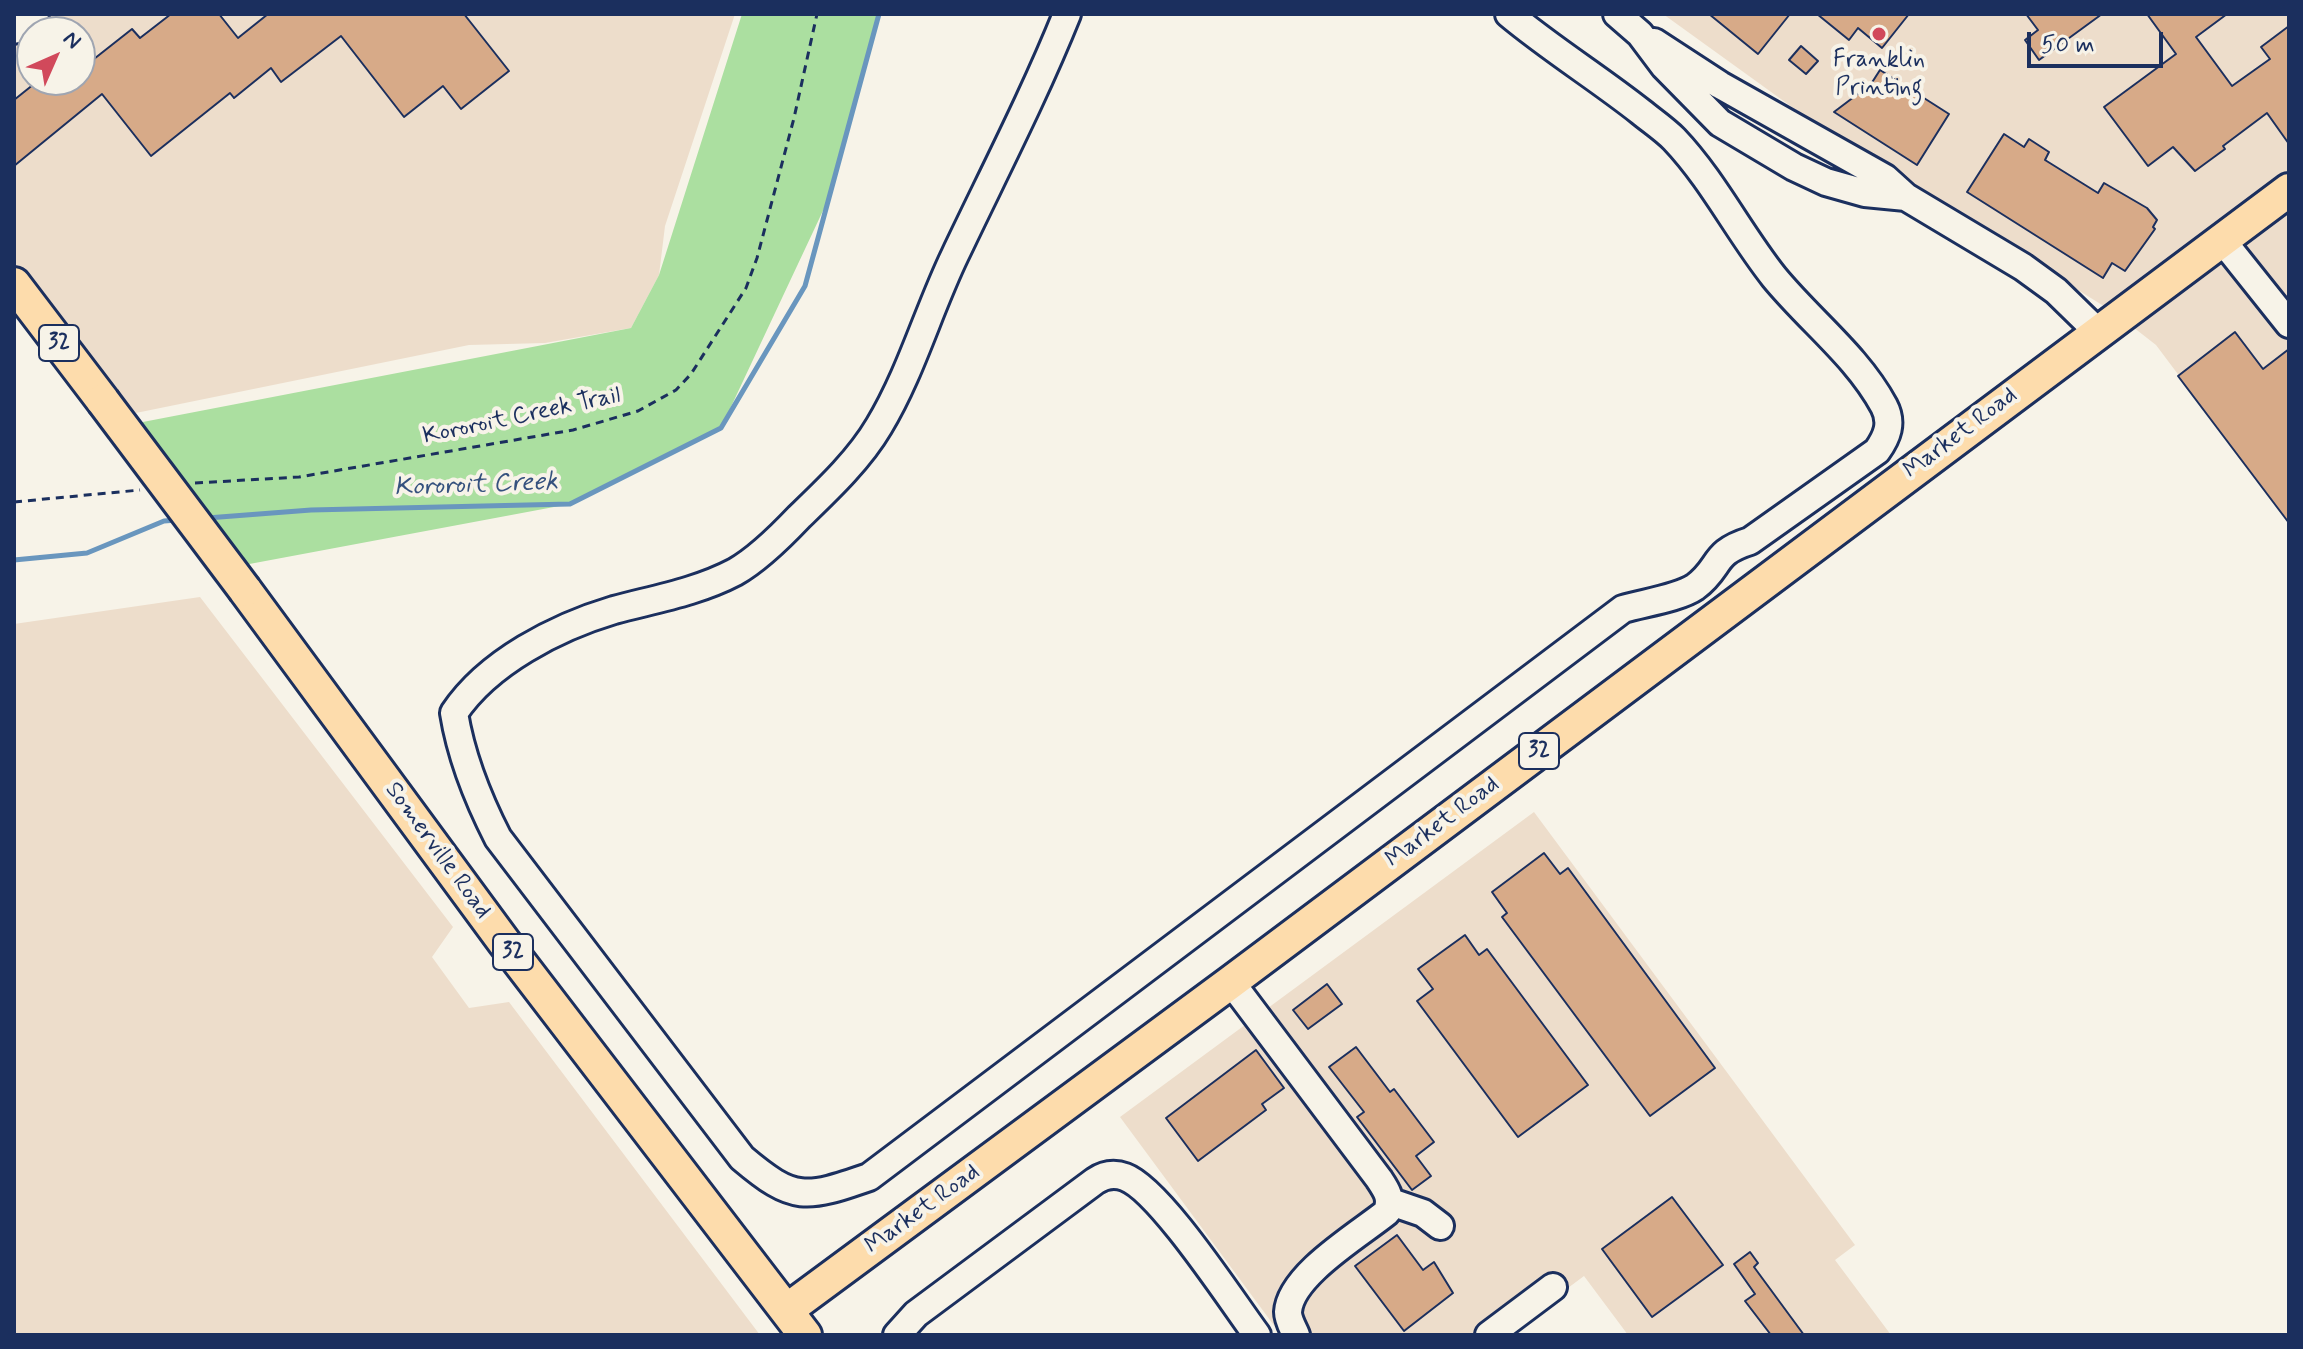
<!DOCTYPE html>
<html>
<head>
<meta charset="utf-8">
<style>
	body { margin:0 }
	#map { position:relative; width:2303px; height:1349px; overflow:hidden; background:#f7f3e8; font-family:Mynerve,sans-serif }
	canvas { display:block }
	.frame { position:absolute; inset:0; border:16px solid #1b2f5e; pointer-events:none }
	.north { position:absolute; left:16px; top:16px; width:80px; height:80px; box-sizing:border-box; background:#f7f3e8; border:2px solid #9fa5b1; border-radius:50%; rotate:45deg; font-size:22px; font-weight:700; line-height:32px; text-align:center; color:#1b2f5e }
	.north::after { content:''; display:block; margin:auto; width:28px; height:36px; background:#d1495b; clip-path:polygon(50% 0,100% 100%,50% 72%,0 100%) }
	.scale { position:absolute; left:2027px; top:32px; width:136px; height:36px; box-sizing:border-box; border:4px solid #1b2f5e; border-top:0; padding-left:10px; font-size:24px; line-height:28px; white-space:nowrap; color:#1b2f5e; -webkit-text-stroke:6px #f7f3e8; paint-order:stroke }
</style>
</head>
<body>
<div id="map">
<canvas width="2303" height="1349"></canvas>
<div class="frame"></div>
<div class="north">N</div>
<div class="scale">50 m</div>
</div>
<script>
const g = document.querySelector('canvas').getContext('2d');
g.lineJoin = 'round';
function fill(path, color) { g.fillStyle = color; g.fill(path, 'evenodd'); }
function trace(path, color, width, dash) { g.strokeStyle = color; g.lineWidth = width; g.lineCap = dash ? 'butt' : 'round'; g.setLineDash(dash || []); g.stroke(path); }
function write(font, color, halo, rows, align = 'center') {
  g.font = font + ' Mynerve,sans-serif'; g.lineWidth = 8; g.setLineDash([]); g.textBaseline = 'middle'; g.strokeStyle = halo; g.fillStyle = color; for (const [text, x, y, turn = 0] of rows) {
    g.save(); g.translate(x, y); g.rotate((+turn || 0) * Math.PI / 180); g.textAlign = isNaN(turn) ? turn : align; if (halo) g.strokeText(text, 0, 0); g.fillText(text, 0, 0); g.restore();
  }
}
fill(new Path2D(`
	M 14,14 L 735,14 L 665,226 L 659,275 L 631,328 L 545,343 L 469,345 L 126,415 L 14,266 ZM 32,32 L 80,32 L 80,80 L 32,80 Z
	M 1663,14 L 2289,14 L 2289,522 L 2156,345 L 2115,313 L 1846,146 Z
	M 200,597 L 453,927 L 432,957 L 469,1008 L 509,1002 L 760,1335 L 14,1335 L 14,624 Z
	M 1534,812 L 1855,1245 L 1835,1260 L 1891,1335 L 1628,1335 L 1584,1276 L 1505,1335 L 1281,1335 L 1120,1117 Z`), '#edddcb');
fill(new Path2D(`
	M 742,14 L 878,14 L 828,200 L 721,428 L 570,504 L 228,568 L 122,426 L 631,328 L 659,275 Z`), '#abdfa0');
trace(new Path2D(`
	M 207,518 L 311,510 L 570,504 L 721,428 L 805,286 L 879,14
	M 14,560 L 87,553 L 164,521 L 177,520`), '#6996be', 5);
const building = new Path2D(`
	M 171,14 L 219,14 L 238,38 L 268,14 L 464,14 L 509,71 L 461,109 L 443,86 L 404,117 L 341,36 L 281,82 L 271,68 L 234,98 L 230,93 L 151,156 L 102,94 L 14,166 L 14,100 L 39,80 L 80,80 L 80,70 L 132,29 L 140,38 Z
	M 1709,14 L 1790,14 L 1758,54 Z
	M 1817,14 L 1909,14 L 1882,48 L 1858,28 L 1849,40 Z
	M 2026,14 L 2102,14 L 2039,60 L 2025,40 L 2038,30 Z
	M 2147,14 L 2227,14 L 2196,37 L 2232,86 L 2270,59 L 2261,47 L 2289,26 L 2289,144 L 2267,113 L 2223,146 L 2225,149 L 2195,171 L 2173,147 L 2148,166 L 2104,107 L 2176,54 Z
	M 1801,46 L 1818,61 L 1806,74 L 1789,60 Z
	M 1880,70 L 1949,114 L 1917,165 L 1834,112 L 1871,84 Z
	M 2004,134 L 2024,147 L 2029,139 L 2049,152 L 2045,160 L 2098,193 L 2104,183 L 2147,208 L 2157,220 L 2153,227 L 2155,229 L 2125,271 L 2112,263 L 2103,278 L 1967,192 Z
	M 2235,332 L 2263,369 L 2289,349 L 2289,523 L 2178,376 Z
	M 1544,853 L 1560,874 L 1568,868 L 1715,1068 L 1650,1116 L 1502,917 L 1507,913 L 1492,892 Z
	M 1465,935 L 1479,955 L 1487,949 L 1588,1085 L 1518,1137 L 1417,1001 L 1433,989 L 1418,969 Z
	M 1327,984 L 1342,1004 L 1308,1029 L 1293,1010 Z
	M 1356,1047 L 1390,1092 L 1394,1089 L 1434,1142 L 1416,1156 L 1431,1176 L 1412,1190 L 1357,1117 L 1364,1112 L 1329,1067 Z
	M 1256,1050 L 1284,1088 L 1262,1104 L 1266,1110 L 1198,1161 L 1166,1118 Z
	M 1672,1197 L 1723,1265 L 1652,1317 L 1602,1249 Z
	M 1397,1235 L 1423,1270 L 1434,1262 L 1453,1293 L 1404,1331 L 1355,1266 Z
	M 1750,1252 L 1758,1263 L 1754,1267 L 1804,1335 L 1771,1335 L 1745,1301 L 1755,1294 L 1734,1264 Z`);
fill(building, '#d7aa88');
trace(building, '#1b2f5e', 2);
const minor = new Path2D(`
	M 1067,14 C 1034,96 993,175 955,255 C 928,311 911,373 879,426 C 859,460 827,490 799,517 C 781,536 758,559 735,572 C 697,592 655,599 614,610 C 557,627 488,662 454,713 C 461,756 478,799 498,838 L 742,1158 C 794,1202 805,1199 869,1177 L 1623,609 C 1643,603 1679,598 1695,587 C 1722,567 1711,553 1750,541 L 1877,451 C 1887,437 1893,423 1884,406 C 1857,356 1810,321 1774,277 C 1739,233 1713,180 1674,139 C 1664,129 1652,121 1641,112 C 1598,78 1551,49 1509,14
	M 1617,14 L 1640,34 L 1664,66 L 1720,123 L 1794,167 L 1826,182 L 1865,193 L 1906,197 L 2023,267 L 2056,291 L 2098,332
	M 14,30 L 35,14
	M 1654,42 L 1720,85 L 1885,178 L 1906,197
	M 2222,240 L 2289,324
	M 1231,982 L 1379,1179 C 1387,1191 1392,1198 1387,1212 C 1360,1234 1290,1275 1288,1312 C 1288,1320 1293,1328 1296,1335
	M 1391,1202 L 1423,1213 L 1440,1226
	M 897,1335 L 916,1314 L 1095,1181 C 1104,1175 1114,1173 1125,1177 C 1160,1190 1231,1300 1257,1335
	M 1489,1335 L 1553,1287`);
const major = new Path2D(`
	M 14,284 L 103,401
	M 245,590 L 504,942 L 805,1335
	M 787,1310 L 1231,982 L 2289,190`);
trace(minor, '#1b2f5e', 32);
trace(major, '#1b2f5e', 38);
trace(new Path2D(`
	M 195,483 L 299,477 L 573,430 L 638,411 L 676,390 L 691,374 L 746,288 L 757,258 L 794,118 L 817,14
	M 14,502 L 140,490`), '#1b2f5e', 3, [8, 6]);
trace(minor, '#f7f3e8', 26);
trace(major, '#fddcac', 32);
const majorBridge = new Path2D(`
	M 103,401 L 245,590`);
trace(majorBridge, '#1b2f5e', 38, []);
trace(majorBridge, '#fddcac', 32);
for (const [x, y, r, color] of [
	[1879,34,8,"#d1495b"]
]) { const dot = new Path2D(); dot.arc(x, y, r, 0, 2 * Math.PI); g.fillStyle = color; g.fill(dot); trace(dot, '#f7f3e8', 3); }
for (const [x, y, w] of [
	[59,343,40],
	[1539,751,40],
	[513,952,40]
]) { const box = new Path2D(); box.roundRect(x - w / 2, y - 18, w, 36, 6); g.fillStyle = '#f7f3e8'; g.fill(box); trace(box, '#1b2f5e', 2); }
write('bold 22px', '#1b2f5e', null, [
	["32",59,343],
	["32",1539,751],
	["32",513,952]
]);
write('24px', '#1b2f5e', '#f7f3e8', [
	["Franklin",1879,61],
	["Printing",1879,89]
]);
write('24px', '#1b2f5e', '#f7f3e8', [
	["Kororoit Creek Trail",522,417,-12],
	["Market Road",1961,434,-37],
	["Market Road",1443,823,-37],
	["Somerville Road",437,851,54],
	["Market Road",923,1210,-36]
]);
write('italic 26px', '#35517e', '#f7f3e8', [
	["Kororoit Creek",476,486,-2]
]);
</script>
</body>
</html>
